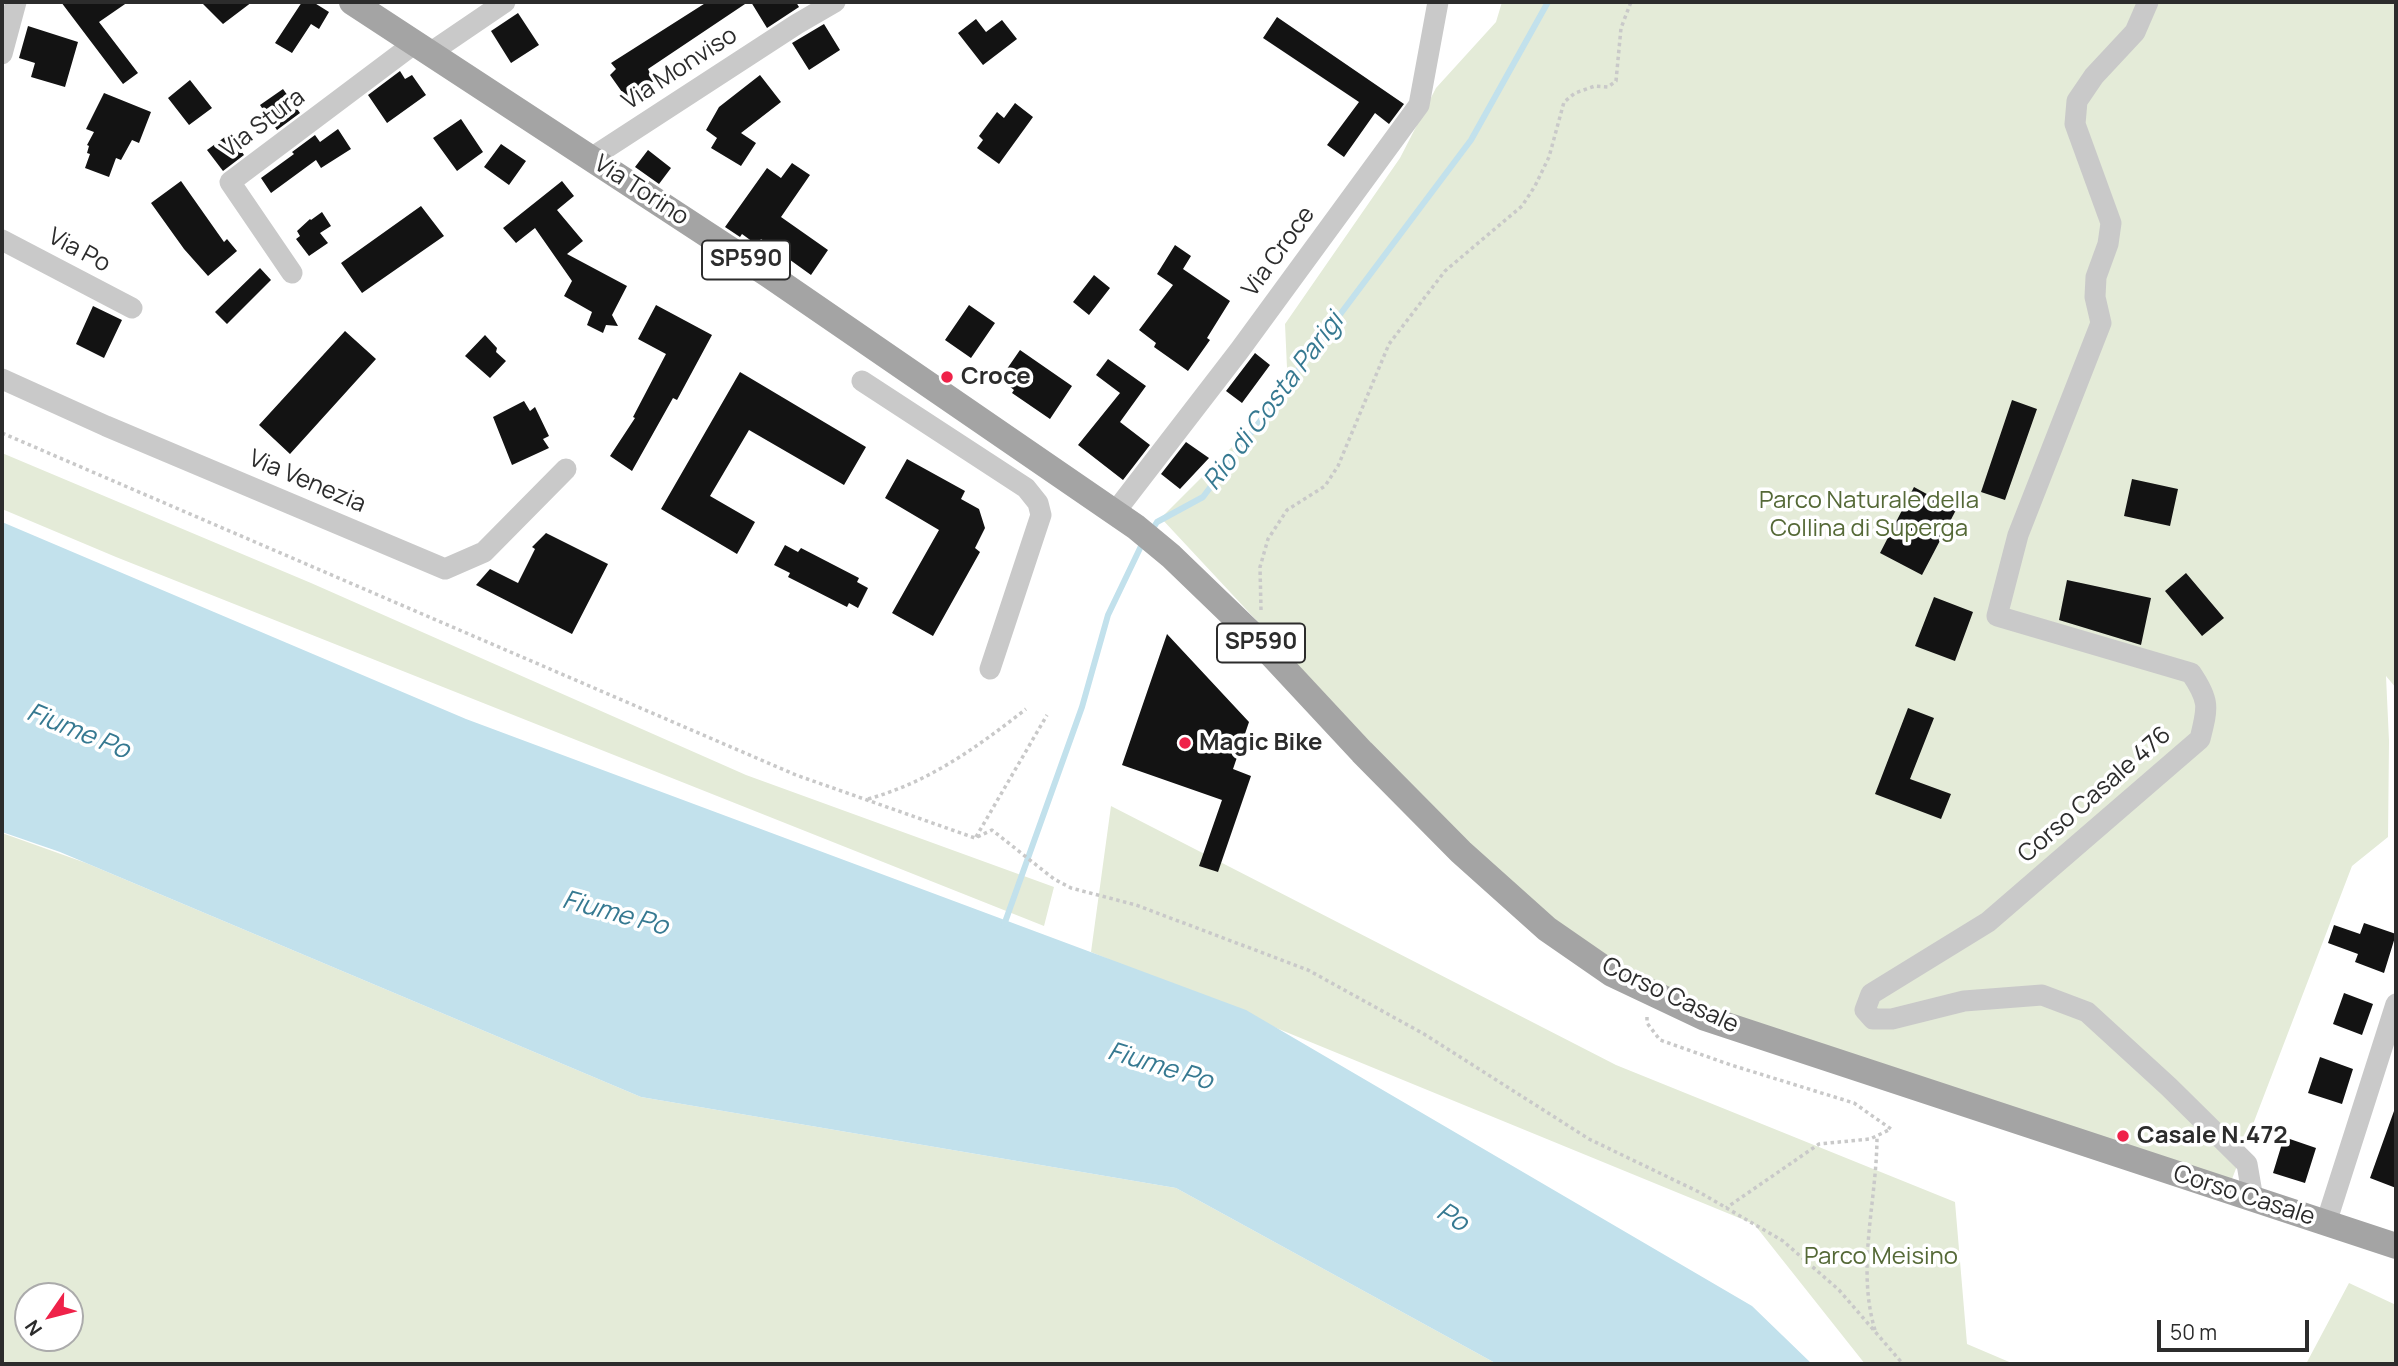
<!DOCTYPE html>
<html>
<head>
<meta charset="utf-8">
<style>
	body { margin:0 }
	#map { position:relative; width:2398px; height:1366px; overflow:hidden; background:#fff; font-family:Manrope,sans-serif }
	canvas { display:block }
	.frame { position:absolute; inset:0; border:4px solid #2c2c2c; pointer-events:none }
	.north { position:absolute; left:14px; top:1282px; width:70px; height:70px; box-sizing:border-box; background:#fff; border:2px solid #ababab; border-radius:50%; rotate:235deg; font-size:19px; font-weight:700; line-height:28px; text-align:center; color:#2c2c2c }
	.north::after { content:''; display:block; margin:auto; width:24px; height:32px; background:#ef2249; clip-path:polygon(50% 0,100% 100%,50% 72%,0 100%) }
	.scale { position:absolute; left:2157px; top:1320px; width:152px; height:32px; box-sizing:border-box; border:4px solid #2c2c2c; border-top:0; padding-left:9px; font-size:21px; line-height:24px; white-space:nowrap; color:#2c2c2c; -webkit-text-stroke:5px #fff; paint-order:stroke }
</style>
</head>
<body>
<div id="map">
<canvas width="2398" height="1366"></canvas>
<div class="frame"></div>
<div class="north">N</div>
<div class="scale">50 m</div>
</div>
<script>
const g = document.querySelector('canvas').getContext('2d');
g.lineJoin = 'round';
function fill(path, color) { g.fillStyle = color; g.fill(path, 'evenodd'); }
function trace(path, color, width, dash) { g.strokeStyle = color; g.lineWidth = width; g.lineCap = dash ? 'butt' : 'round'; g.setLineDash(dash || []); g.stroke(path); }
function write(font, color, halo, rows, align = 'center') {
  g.font = font + ' Manrope,sans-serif'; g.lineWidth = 7; g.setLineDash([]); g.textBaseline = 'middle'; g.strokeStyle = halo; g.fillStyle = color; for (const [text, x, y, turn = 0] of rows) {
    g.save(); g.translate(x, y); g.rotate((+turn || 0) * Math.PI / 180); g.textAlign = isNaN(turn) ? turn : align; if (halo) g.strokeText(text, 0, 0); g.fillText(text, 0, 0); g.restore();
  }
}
fill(new Path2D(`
	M 1502,2 L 2396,2 L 2396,688 L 2386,676 L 2389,741 L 2388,837 L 2352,866 L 2232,1179 L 1710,1011 L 1617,965 L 1547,915 L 1472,846 L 1395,769 L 1161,518 L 1265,414 L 1287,368 L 1285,324 L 1400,158 L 1436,88 L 1496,22 Z
	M 2,453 L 311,583 L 746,775 L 1054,887 L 1044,926 L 116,557 L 2,509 Z
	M 1111,806 L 1616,1065 L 1955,1202 L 1967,1344 L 2014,1364 L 1865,1364 L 1754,1224 L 1091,952 Z
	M 2,833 L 86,863 L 641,1097 L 1176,1188 L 1497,1364 L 2,1364 ZM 28,1296 L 70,1296 L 70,1338 L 28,1338 Z
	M 2349,1283 L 2396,1305 L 2396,1364 L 2306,1364 Z`), '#e4ebd8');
fill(new Path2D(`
	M 2,522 L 466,719 L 1246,1010 L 1752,1306 L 1812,1364 L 1497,1364 L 1176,1188 L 641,1097 L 60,852 L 2,832 Z`), '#c2e1ec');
trace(new Path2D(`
	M 1152,530 L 1157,522 L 1203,497 L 1471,140 L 1548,2
	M 1004,925 L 1082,707 L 1108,615 L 1143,542`), '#c2e1ec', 6);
fill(new Path2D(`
	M 61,2 L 128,2 L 99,22 L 138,73 L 123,84 Z
	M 201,2 L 252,2 L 223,24 Z
	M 302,2 L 313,2 L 329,12 L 319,29 L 311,24 L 292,53 L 275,43 Z
	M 707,2 L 748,2 L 648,69 L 654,81 L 627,99 L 610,75 L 616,69 L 611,63 Z
	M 751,2 L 796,2 L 799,7 L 767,28 Z
	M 518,13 L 539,45 L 511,63 L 491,31 Z
	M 1277,17 L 1404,104 L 1389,124 L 1375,113 L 1344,157 L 1327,145 L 1359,102 L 1263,38 Z
	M 976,19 L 986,32 L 1002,20 L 1017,39 L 983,65 L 958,33 Z
	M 824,24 L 840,50 L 809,70 L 792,43 Z
	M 28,26 L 78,42 L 65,87 L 31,77 L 35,63 L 19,58 Z
	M 400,71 L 405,79 L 412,75 L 426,95 L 387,123 L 368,95 Z
	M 760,75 L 781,102 L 741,133 L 756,143 L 741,166 L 711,148 L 717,138 L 706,130 L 719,107 Z
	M 190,80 L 212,108 L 189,125 L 168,98 Z
	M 283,89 L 300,113 L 277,130 L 260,105 Z
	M 104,93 L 151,112 L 139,143 L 132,140 L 121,160 L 116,158 L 109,177 L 85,168 L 90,154 L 87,153 L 89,146 L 87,145 L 94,132 L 86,129 Z
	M 1015,103 L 1033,117 L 999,164 L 977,148 L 983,140 L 979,136 L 997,112 L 1004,118 Z
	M 461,119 L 483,152 L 457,171 L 433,138 Z
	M 338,129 L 351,149 L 321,168 L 316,160 L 271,193 L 261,178 L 294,154 L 292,152 L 315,135 L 320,142 Z
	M 229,134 L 244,155 L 223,171 L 207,150 Z
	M 501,144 L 526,161 L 509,185 L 484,167 Z
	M 648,150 L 671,168 L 659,184 L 635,167 Z
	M 792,163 L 810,175 L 781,217 L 828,250 L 811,275 L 761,239 L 757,245 L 742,234 L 740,237 L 725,227 L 767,168 L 781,178 Z
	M 181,181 L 224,242 L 227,239 L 237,251 L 208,276 L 184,249 L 151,203 Z
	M 562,181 L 574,196 L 557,210 L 583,241 L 567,254 L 627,286 L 612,315 L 618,326 L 606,325 L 603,333 L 587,325 L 592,312 L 564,296 L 572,281 L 535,228 L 516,243 L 503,228 Z
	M 421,206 L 444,236 L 362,293 L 341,263 Z
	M 322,212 L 331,226 L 320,233 L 328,243 L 309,256 L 296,239 L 300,236 L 297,231 L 310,219 L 311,220 Z
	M 1175,245 L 1191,256 L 1183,269 L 1230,301 L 1207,338 L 1210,340 L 1188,371 L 1154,347 L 1156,343 L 1139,330 L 1173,285 L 1157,274 Z
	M 260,268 L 271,280 L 227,324 L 215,312 Z
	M 1094,275 L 1110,288 L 1089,315 L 1073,302 Z
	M 656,305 L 712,335 L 677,400 L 673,398 L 632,471 L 610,456 L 635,418 L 633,417 L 666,354 L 638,339 Z
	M 969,305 L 995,323 L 971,358 L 945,340 Z
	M 93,306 L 122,320 L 104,358 L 76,344 Z
	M 345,331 L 376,359 L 290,454 L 259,425 Z
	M 485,335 L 497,348 L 496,352 L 506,361 L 490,378 L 465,356 Z
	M 1020,350 L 1072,386 L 1050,419 L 1012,393 L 1014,390 L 1000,379 Z
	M 1255,353 L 1270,365 L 1242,403 L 1226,391 Z
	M 1108,359 L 1146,386 L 1120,422 L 1150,445 L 1123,480 L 1078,445 L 1120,393 L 1096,375 Z
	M 740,372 L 866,447 L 844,485 L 749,430 L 710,496 L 755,522 L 737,554 L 661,509 Z
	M 2012,400 L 2037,409 L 2005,500 L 1981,492 Z
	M 524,401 L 530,411 L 535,407 L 549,436 L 543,439 L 549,448 L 512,465 L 493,417 Z
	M 1186,442 L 1209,458 L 1180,489 L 1161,474 Z
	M 907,459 L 965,491 L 961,499 L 979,509 L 985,528 L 975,548 L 980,552 L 933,636 L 892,613 L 939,530 L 885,498 Z
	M 2132,479 L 2178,489 L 2170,526 L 2124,516 Z
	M 1914,487 L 1956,510 L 1922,575 L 1880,553 Z
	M 546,533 L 608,564 L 572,634 L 476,585 L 490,569 L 518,583 L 535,549 L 532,547 Z
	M 785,545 L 798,552 L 801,548 L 859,578 L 857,582 L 868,588 L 858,608 L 849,603 L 847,607 L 788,577 L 790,573 L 774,565 Z
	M 2186,573 L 2224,618 L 2202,636 L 2165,591 Z
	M 2067,580 L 2151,598 L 2141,645 L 2059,620 Z
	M 1934,597 L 1973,612 L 1955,661 L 1915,646 Z
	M 1167,634 L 1249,722 L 1233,769 L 1251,776 L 1218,872 L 1199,866 L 1222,800 L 1122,765 Z
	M 1908,708 L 1934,718 L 1910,779 L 1951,794 L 1941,819 L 1875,794 Z
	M 2364,923 L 2396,934 L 2384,973 L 2355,962 L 2358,954 L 2328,943 L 2334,925 L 2360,934 Z
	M 2344,993 L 2373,1004 L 2362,1035 L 2333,1024 Z
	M 2320,1057 L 2353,1069 L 2342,1104 L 2308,1093 Z
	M 2394,1111 L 2396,1111 L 2396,1188 L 2370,1178 Z
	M 2284,1137 L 2316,1148 L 2305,1183 L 2273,1173 Z`), '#131313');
trace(new Path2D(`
	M 2,433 L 796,775 L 975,838 L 992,830 L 1054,879 L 1071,888 L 1136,905 L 1308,970 L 1424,1034 L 1589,1139 L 1699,1192 L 1783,1241 L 1839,1290 L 1903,1364
	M 1261,610 L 1260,567 L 1268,539 L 1287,510 L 1325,486 L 1338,466 L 1389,344 L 1445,271 L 1522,206 L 1535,186 L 1549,157 L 1564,102 L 1575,93 L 1595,86 L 1608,87 L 1616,81 L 1621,28 L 1631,2
	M 868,799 C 929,782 976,748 1026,709
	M 976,837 L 1047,715
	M 1647,1017 L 1647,1023 L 1660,1040 L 1731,1065 L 1854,1103 L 1891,1129 L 1870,1139 L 1819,1144 L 1726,1208
	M 1875,1330 C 1856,1267 1877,1201 1877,1136`), '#c9c9c9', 3.5, [3.5, 3.5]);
trace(new Path2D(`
	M 2148,2 L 2135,32 L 2094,76 L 2077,101 L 2075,124 L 2111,223 L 2108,244 L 2096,277 L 2095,297 L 2101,323 L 2018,535 L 1997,616 L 2191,673 C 2210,701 2208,707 2200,739 L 1988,922 L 1871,994 L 1865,1010 L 1873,1019 L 1892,1019 L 1964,1001 L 2042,995 L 2087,1012 L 2169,1087 L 2247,1164 L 2253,1199
	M 430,53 L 505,2
	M 2,54 L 16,2
	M 591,158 L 797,24 L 835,2
	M 2,240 L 132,308
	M 292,273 L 230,182 L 415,43
	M 2,379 L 106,426 L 445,569 L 484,552 L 566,469
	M 862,381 L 1026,488 L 1038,503 L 1041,515 L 990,669
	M 1115,512 L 1239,351 L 1419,105 L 1438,2
	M 2326,1223 L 2396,1004`), '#c9c9c9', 21);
trace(new Path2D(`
	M 352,2 L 769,275 L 1136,527 L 1171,556 L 1254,636 L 1362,752 L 1461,852 L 1547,929 L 1612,974 L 1705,1018 L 2396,1246`), '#a4a4a4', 26);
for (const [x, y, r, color] of [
	[947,377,7,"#ef2249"],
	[1185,743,7,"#ef2249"],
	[2123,1136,7,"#ef2249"]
]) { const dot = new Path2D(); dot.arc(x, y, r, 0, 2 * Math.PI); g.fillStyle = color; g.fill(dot); trace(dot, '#fff', 2.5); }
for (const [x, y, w] of [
	[746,260,88],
	[1261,643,88]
]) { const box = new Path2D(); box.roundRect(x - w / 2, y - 19.5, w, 39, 5); g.fillStyle = '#fff'; g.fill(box); trace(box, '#2c2c2c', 2); }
write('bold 23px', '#2c2c2c', null, [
	["SP590",746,260],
	["SP590",1261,643]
]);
write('24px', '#2c2c2c', '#fff', [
	["Via Monviso",680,69,-33],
	["Via Stura",263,124,-37],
	["Via Torino",641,191,33],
	["Via Po",79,251,28],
	["Via Croce",1279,252,-54],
	["Via Venezia",307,482,23],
	["Corso Casale 476",2095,795,-41],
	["Corso Casale",1670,996,25],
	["Corso Casale",2244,1196,18]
]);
write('bold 24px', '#2c2c2c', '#fff', [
	["Croce",961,377],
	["Magic Bike",1199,743],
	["Casale N.472",2137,1136]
], 'left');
write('24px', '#556937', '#fff', [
	["Parco Naturale della",1869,501],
	["Collina di Superga",1869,529],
	["Parco Meisino",1881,1257]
]);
write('italic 26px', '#367991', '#fff', [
	["Rio di Costa Parigi",1274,402,-53],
	["Fiume Po",78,732,22],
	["Fiume Po",615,914,15],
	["Fiume Po",1160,1067,17],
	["Po",1452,1218,31]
]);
</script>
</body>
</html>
